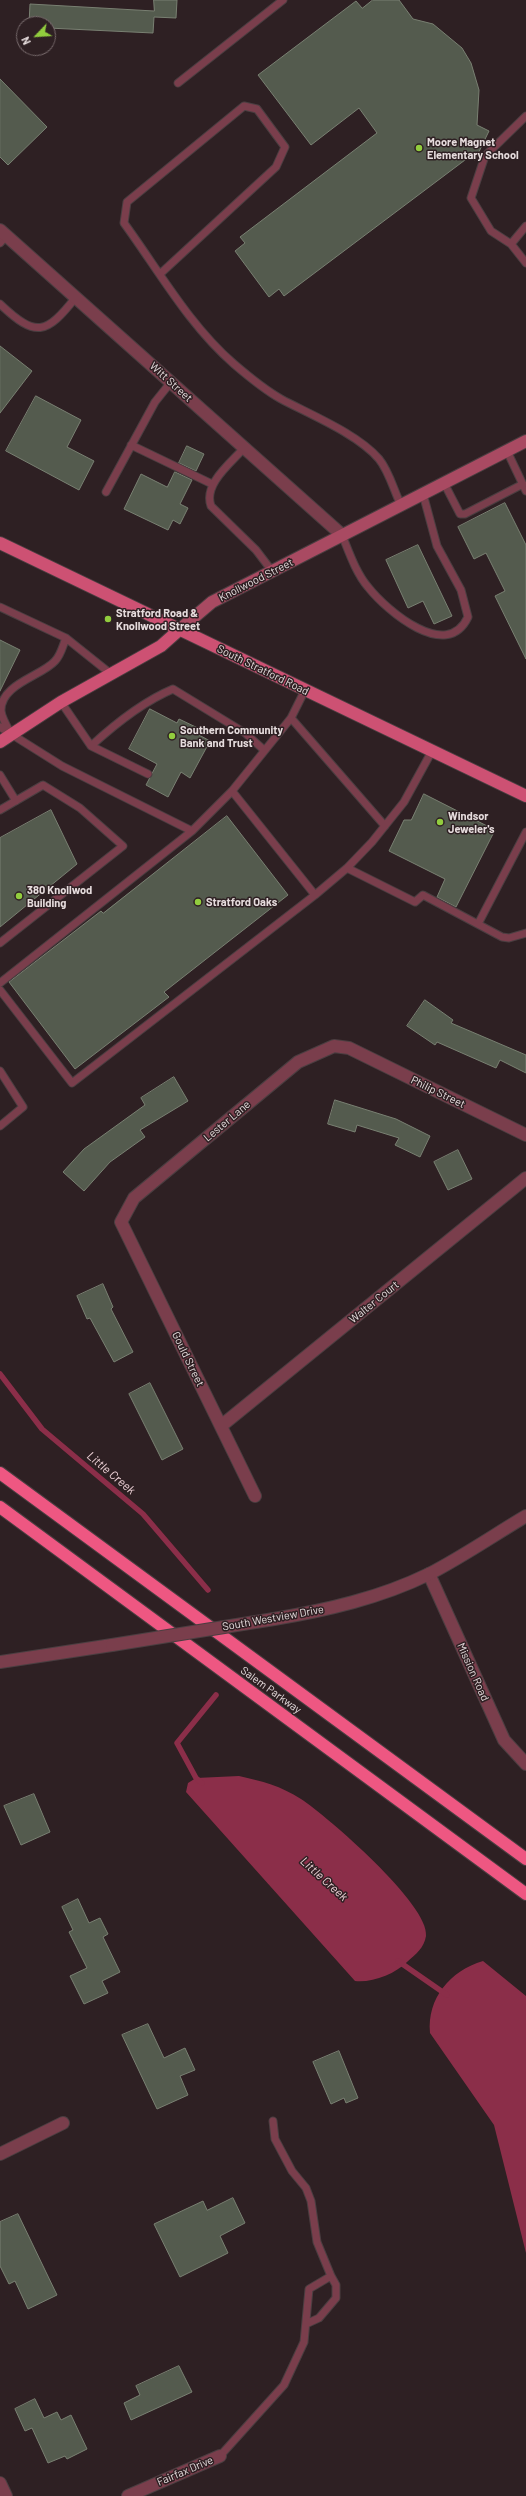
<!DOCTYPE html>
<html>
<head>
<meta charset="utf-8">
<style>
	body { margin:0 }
	#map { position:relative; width:526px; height:2496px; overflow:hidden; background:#2e2023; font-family:Barlow,sans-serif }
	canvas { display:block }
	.north { position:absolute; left:16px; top:16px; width:40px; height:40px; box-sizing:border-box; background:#2e2023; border:1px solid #786b6d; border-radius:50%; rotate:245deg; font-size:11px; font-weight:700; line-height:16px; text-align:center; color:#e6dcdd }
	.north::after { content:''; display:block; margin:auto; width:14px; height:18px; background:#92cd3e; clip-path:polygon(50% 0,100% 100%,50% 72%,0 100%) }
</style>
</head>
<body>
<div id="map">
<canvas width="526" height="2496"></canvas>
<div class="north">N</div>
</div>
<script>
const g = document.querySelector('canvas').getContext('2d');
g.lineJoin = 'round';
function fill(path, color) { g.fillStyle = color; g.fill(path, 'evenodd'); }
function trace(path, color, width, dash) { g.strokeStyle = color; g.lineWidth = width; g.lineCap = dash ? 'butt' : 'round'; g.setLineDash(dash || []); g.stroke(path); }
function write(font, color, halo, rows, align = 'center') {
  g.font = font + ' Barlow,sans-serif'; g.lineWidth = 3; g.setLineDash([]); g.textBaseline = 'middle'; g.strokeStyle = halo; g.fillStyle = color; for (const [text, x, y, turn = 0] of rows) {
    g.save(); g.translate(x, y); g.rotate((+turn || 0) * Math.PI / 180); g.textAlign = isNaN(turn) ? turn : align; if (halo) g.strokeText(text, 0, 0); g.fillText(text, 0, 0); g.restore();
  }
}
fill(new Path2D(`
	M 239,1776 C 262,1781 281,1786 301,1799 C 327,1816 430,1905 426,1936 C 424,1948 416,1954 407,1962 C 395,1974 372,1983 355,1981 L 186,1792 L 188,1783 L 196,1778 Z
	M 483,1961 L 526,1996 L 526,2253 L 494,2125 L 430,2033 C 427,1998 450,1971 483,1961 Z`), '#8b2e49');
trace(new Path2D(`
	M 0,1374 L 42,1429 L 143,1514 L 208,1590
	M 202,1783 L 196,1778 L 177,1743 L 216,1695
	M 398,1961 L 447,1995`), '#8b2e49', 5.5);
const building = new Path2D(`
	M 154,0 L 177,0 L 176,18 L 154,17 L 153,33 L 48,28 L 48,24 L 29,24 L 30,4 L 154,11 Z
	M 373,0 L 399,0 L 413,19 L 433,24 L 462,48 L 471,63 L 479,90 L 477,125 L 489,131 L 475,160 L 469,157 L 284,296 L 279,289 L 269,297 L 235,251 L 245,243 L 240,237 L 377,133 L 359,108 L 311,145 L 258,75 L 356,1 L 362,8 Z
	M 0,79 L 47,127 L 8,165 L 0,157 Z
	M 0,346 L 32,371 L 0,413 Z
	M 36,396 L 81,420 L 67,447 L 94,461 L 79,490 L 6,451 Z
	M 187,446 L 204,454 L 196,471 L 179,463 Z
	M 175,472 L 192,480 L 180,504 L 188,508 L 180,524 L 173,520 L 168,530 L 124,509 L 141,474 L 167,487 Z
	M 505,503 L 526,545 L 526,659 L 495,596 L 505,591 L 486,553 L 474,559 L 458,527 Z
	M 418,545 L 452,616 L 434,624 L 423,601 L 408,608 L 386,560 Z
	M 0,640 L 20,650 L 0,691 Z
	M 150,709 L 177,723 L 179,719 L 202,730 L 199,735 L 210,741 L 190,778 L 181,772 L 168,797 L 146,785 L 157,764 L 129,749 Z
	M 424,794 L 495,830 L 456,907 L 437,897 L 445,879 L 389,851 L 404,820 L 411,820 Z
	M 51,810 L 77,864 L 0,927 L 0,838 Z
	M 227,816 L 288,895 L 164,992 L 169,997 L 75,1069 L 9,982 L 101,911 L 103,913 Z
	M 425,1000 L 453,1020 L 451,1023 L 526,1055 L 526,1073 L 500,1060 L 496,1068 L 437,1042 L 435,1045 L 407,1026 Z
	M 174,1077 L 188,1101 L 140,1130 L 145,1137 L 110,1162 L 84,1191 L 63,1172 L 84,1149 L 145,1105 L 141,1098 Z
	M 335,1100 L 396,1119 L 430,1136 L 420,1157 L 395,1145 L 399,1138 L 357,1125 L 355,1132 L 328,1124 Z
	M 458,1150 L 472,1179 L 448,1190 L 434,1162 Z
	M 103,1284 L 113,1307 L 111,1309 L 133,1352 L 114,1362 L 90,1318 L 87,1319 L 77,1296 Z
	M 150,1383 L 183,1449 L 162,1460 L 129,1394 Z
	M 34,1794 L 50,1832 L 21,1845 L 4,1806 Z
	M 78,1899 L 89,1923 L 100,1918 L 108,1934 L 103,1937 L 120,1972 L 102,1981 L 108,1993 L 84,2004 L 70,1976 L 87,1968 L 69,1932 L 73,1930 L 62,1907 Z
	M 148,2024 L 164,2058 L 185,2048 L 195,2070 L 180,2076 L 188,2095 L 157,2109 L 122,2035 Z
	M 339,2051 L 358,2098 L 346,2103 L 344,2098 L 331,2104 L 313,2062 Z
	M 233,2198 L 245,2223 L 220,2236 L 228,2253 L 180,2277 L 154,2224 L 203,2201 L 207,2210 Z
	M 18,2214 L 57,2295 L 28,2309 L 15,2281 L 9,2284 L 0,2266 L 0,2222 Z
	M 179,2366 L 192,2392 L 131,2420 L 124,2403 L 140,2395 L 136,2386 Z
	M 35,2399 L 44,2418 L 57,2412 L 61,2420 L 71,2415 L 87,2449 L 67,2459 L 65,2456 L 48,2463 L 32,2428 L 25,2431 L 15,2409 Z`);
fill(building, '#545b4e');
trace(building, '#798072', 1);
const service = new Path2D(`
	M 178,83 L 283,0
	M 526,116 L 485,156 L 471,198 L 491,231 L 511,244 L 526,263
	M 0,243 L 6,236
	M 511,244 L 526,226
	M 160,274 L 276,167 L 285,147 L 257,109 L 244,106 L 127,202 L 124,223 C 159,271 189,325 234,364 C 248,376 265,390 281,399 C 309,414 358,434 379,459 C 389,471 394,491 401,505
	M 0,304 C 36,338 46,335 76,297
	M 131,445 L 212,484
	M 244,448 C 231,463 203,484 211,506 L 256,550 L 272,571
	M 507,451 L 526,491
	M 444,483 L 460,514 L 465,514 L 523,484
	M 106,492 L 155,402 L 171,382
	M 342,535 C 349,552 356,573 368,587 C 387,611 447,662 468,617 L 461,590 L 437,546 L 423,494
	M 0,607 L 66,638 L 111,674
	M 305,690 L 291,718 L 385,826
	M 61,702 L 91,746 C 115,724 142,702 173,689 L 245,733 L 264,750
	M 0,727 L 62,766 L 192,831 L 232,791 L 315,895 L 72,1083 L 0,990
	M 11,734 C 8,728 2,719 1,711 C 0,684 42,676 55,661 C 61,655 63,645 66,638
	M 91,746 L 148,774
	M 0,775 L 16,801
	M 232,791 L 291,718
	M 0,810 L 43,785 L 80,808 L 123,846 L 0,943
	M 347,868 L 372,842 L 404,802 L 432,751
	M 315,895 L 347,868 L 415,902 L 423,895 L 502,937 L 509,938 L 526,933
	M 478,924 L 526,832
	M 0,983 L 192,831
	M 0,1071 L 23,1107 L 0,1126
	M 306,2324 L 319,2318 L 336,2298 L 336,2285 L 331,2276
	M 220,2456 L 284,2385 L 304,2342 L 309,2289 L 331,2276 L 317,2242 L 311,2201 L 306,2188 L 292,2171 L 275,2139 L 273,2121`);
const minor = new Path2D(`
	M 0,230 L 342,535
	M 221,1426 L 526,1178
	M 255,1496 L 121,1222 L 134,1198 L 298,1062 L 334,1046 L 349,1048 L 526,1135
	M 429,1574 L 504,1740 L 526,1764
	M 0,2154 L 63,2123
	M 0,2483 L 6,2496
	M 128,2496 L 220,2456`);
const tertiary = new Path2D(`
	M 274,1619 C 327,1610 380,1598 429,1574 C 462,1557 494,1535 526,1516
	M 0,1662 L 112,1645`);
const secondary = new Path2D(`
	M 179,630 L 212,602 L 526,441`);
const primary = new Path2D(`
	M 0,543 L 526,796
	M 0,742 L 61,702 L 161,646 L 179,630`);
const motorway = new Path2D(`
	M 0,1473 L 526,1859
	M 0,1507 L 526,1894`);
trace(service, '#4b3e41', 9);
trace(minor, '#4b3e41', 14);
trace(tertiary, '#4b3e41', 14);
trace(secondary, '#4b3e41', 14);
trace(primary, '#4b3e41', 14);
trace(motorway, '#4b3e41', 14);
trace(service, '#7a3e4c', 7);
trace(minor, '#7a3e4c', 12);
trace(tertiary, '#7a3e4c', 12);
trace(secondary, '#a94a62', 12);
trace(primary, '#cd5173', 12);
trace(motorway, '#ee5782', 12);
const tertiaryBridge = new Path2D(`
	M 112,1645 L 274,1619`);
trace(tertiaryBridge, '#4b3e41', 14, []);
trace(tertiaryBridge, '#7a3e4c', 12);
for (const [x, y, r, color] of [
	[419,148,4,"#92cd3e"],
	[108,619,4,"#92cd3e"],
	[172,736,4,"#92cd3e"],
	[440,822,4,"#92cd3e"],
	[19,896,4,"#92cd3e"],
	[198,902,4,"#92cd3e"]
]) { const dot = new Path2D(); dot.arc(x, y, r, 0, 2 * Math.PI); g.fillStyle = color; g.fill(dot); trace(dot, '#2e2023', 1.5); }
write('bold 11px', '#e6dcdd', '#2e2023', [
	["Moore Magnet",427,142],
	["Elementary School",427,155],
	["Stratford Road &",116,613],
	["Knollwood Street",116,626],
	["Southern Community",180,730],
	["Bank and Trust",180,743],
	["Windsor",448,816],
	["Jeweler's",448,829],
	["380 Knollwod",27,890],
	["Building",27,903],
	["Stratford Oaks",206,902]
], 'left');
write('11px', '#e6dcdd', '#2e2023', [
	["Witt Street",171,382,42],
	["Knollwood Street",256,580,-27],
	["South Stratford Road",263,670,26],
	["Philip Street",438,1092,26],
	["Lester Lane",227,1121,-40],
	["Walter Court",374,1302,-39],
	["Gould Street",188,1359,64],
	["South Westview Drive",273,1618,-10],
	["Mission Road",473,1672,66],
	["Salem Parkway",271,1690,36],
	["Fairfax Drive",185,2471,-23]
]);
write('italic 12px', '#eed2d7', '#2e2023', [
	["Little Creek",111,1473,40],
	["Little Creek",324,1879,42]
]);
</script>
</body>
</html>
